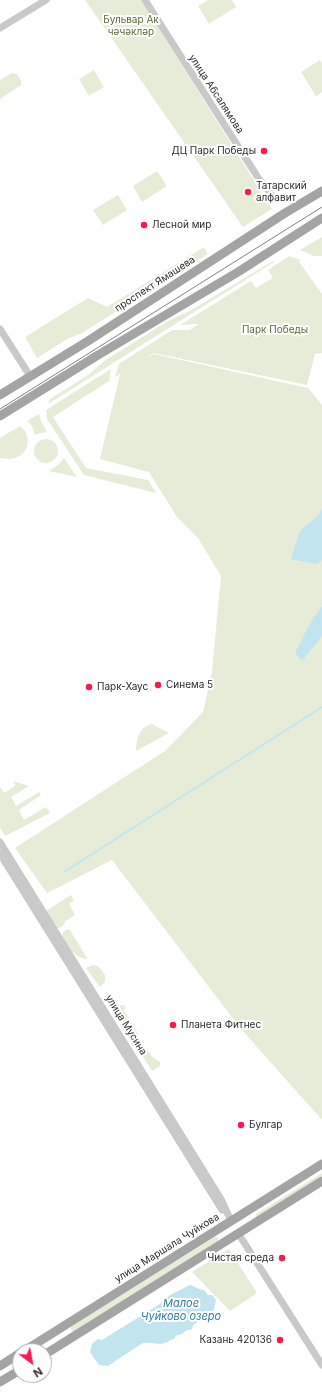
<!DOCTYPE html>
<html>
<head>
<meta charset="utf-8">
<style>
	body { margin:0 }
	#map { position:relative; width:322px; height:1395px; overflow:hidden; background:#fff; font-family:Inter,sans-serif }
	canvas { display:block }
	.north { position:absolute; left:12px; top:1343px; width:40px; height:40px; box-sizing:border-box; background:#fff; border:1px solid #ababab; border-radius:50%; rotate:148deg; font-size:11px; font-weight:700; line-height:16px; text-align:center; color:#2c2c2c }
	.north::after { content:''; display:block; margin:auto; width:14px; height:18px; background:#f71b4e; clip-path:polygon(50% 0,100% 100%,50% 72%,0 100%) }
</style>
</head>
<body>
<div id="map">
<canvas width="322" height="1395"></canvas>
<div class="north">N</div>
</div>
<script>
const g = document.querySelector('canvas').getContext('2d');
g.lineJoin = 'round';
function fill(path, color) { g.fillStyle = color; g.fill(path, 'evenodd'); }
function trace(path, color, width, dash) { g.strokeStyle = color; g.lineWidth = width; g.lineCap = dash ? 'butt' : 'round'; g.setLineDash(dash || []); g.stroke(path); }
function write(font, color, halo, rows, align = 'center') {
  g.font = font + ' Inter,sans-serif'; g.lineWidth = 4; g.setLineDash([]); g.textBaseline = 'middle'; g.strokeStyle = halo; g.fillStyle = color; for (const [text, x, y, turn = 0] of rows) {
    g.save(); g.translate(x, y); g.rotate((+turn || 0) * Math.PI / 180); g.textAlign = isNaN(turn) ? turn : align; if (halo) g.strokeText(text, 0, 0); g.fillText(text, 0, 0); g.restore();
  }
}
fill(new Path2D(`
	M 85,0 L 141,0 L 272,209 L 243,227 Z
	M 208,0 L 232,0 L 236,7 L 209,24 L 198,6 Z
	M 320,60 L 322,63 L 322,92 L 316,96 L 301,72 Z
	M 94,70 L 104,87 L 89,96 L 79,79 Z
	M 12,73 L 17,74 L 21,81 L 21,85 L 0,99 L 0,80 Z
	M 157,171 L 167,186 L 142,202 L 133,186 Z
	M 118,195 L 127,210 L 103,225 L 93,210 Z
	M 322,237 L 322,256 L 313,256 L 310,254 L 300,250 Z
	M 204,247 L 208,254 L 82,333 L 67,339 L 37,358 L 25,337 L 88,298 L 107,307 Z
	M 289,256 L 300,260 L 299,262 L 322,294 L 322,353 L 315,354 L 307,385 L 154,353 L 142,360 L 154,354 L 308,388 L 322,405 L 322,1120 L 241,1029 L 112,860 L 47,893 L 15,848 L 165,751 L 203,712 L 212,672 L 221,576 L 198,538 L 177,517 L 149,472 L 100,459 L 120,374 L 115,377 L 119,364 L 172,330 L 190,330 L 199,324 L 180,325 L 251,281 L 256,288 L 273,278 L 268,270 Z
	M 273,261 L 274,262 L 48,404 L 50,399 L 88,375 L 104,361 L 168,321 L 193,309 Z
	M 111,369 L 109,381 L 53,417 L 86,468 L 148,480 L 156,493 L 84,475 L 47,419 L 46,410 Z
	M 39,414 L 41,421 L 47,432 L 40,433 L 35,435 L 32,426 L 27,421 Z
	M 20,426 C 30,433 31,450 19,456 C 13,460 7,459 0,458 L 0,438 Z
	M34 451a12 12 0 1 1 24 0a12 12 0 1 1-24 0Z
	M 64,458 L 77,477 L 49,471 L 58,465 Z
	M 152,724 L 169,733 L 136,751 C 137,740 138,727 152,724 Z
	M 14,781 L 29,786 L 11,797 L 16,806 L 39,792 L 41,795 L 19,810 L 24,820 L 46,807 L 50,813 L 5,836 L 0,827 L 0,787 L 4,793 L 15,786 Z
	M 71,895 L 74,900 L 69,904 L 75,915 L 64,922 L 65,924 L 59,928 L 56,928 L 46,911 Z
	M 67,929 L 70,930 L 87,958 L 86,959 C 74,957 68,947 62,938 L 63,932 Z
	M 93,965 L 98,966 L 105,975 L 105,982 L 100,987 L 86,968 Z
	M 120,1005 L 124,1005 L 125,1007 L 124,1011 L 137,1032 L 138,1039 L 134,1041 L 115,1009 Z
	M 142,1044 C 150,1051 150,1057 160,1062 L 160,1066 L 152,1071 L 137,1047 Z
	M 322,1173 L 322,1176 L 257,1217 L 255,1217 L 256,1214 Z
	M 215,1237 L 218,1238 L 218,1242 L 74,1332 L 71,1330 L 71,1327 Z
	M 229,1249 L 257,1293 L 230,1311 L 192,1272 Z`), '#e6ecd8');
fill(new Path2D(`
	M 322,508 L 322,560 L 316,564 L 291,559 L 300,531 L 319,515 Z
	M 322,606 L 322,636 L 302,661 L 295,653 L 310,623 Z
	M 190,1285 C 195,1286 199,1290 204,1290 L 208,1295 L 212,1295 L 216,1300 L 214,1310 L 193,1325 L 192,1329 L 189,1330 L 187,1330 L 182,1334 L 175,1336 L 175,1338 C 159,1347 161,1343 143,1343 C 131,1350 120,1358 108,1366 L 99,1365 L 90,1352 L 92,1344 L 98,1339 L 102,1340 L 160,1304 L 170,1295 Z`), '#c1e4ee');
trace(new Path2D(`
	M 64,872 L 322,707`), '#c1e4ee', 1.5);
trace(new Path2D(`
	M 145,0 L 257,176 L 273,197
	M 0,28 L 46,0
	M 0,329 L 30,376
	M 0,842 L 221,1199 L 231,1221
	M 0,854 L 222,1210
	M 238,1233 L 322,1365`), '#c9c9c9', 7);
trace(new Path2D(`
	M 0,395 L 88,341 L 285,213 L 322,191
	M 0,416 L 98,355 L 238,272 L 322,218
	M 24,1351 L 322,1164
	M 44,1355 L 322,1181
	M 0,1366 L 20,1353
	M 0,1382 L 20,1370`), '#a4a4a4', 9);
trace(new Path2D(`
	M 0,409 L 322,207`), '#818181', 1);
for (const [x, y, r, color] of [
	[264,151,4,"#f71b4e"],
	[248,192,4,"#f71b4e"],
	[144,225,4,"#f71b4e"],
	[158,685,4,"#f71b4e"],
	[89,687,4,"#f71b4e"],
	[173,1025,4,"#f71b4e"],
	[241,1125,4,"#f71b4e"],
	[282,1258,4,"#f71b4e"],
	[280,1340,4,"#f71b4e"]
]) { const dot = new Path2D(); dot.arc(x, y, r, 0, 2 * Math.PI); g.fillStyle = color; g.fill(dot); trace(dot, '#fff', 1.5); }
write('10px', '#586c36', '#fff', [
	["Бульвар Ак",131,20],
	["чәчәкләр",131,32],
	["Парк Победы",275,330]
]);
write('10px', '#2c2c2c', '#fff', [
	["улица Абсалямова",216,94,57],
	["проспект Ямашева",155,284,-33],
	["улица Мусина",126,1025,58],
	["улица Маршала Чуйкова",167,1248,-32]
]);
write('10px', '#2c2c2c', '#fff', [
	["ДЦ Парк Победы",256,151,"right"],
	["Татарский",256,186],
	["алфавит",256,198],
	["Лесной мир",152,225],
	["Синема 5",166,685],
	["Парк-Хаус",97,687],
	["Планета Фитнес",181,1025],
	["Булгар",249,1125],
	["Чистая среда",274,1258,"right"],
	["Казань 420136",272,1340,"right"]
], 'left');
write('italic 11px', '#337f96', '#fff', [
	["Малое",181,1304],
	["Чуйково озеро",181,1317]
]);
</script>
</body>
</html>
